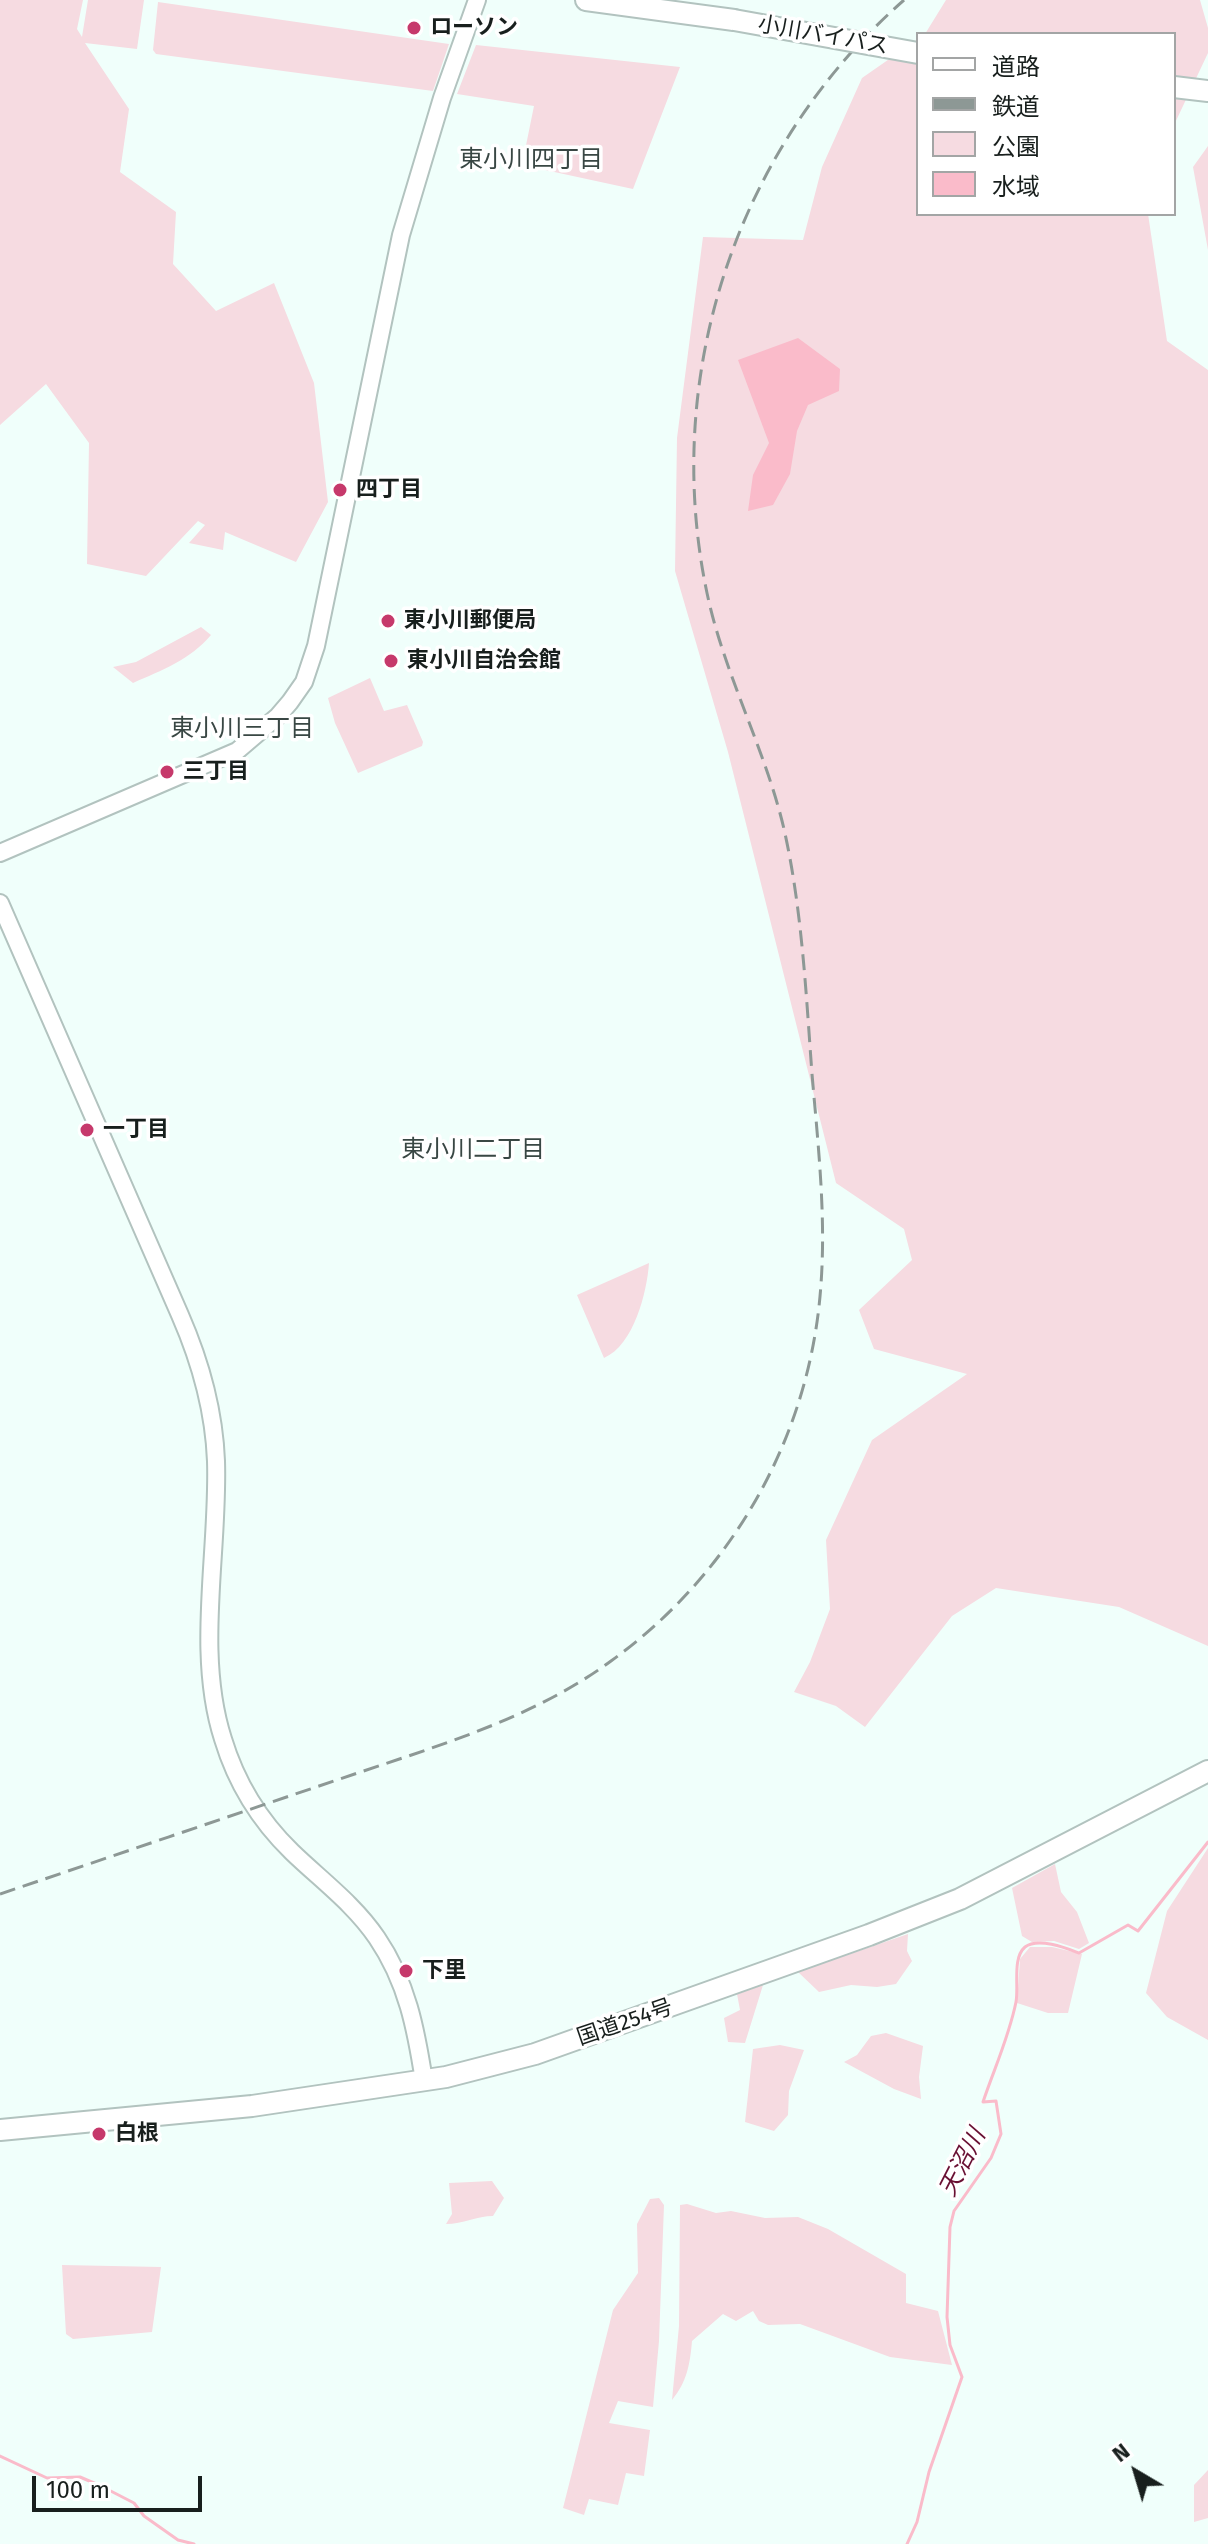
<!DOCTYPE html>
<html>
<head>
<meta charset="utf-8">
<style>
	body { margin:0 }
	#map { position:relative; width:1208px; height:2544px; overflow:hidden; background:#f0fffb; font-family:"Fira Sans","Noto Sans JP",sans-serif }
	canvas { display:block }
	.legend { position:absolute; left:916px; top:32px; width:260px; height:184px; box-sizing:border-box; background:#fff; border:2px solid #a3a5a5; margin:0; padding:10px 14px; list-style:none; font-size:24px; color:#181f1d }
	.legend li { display:flex; align-items:center; gap:16px; height:40px }
	.legend b { width:40px; border:2px solid #a3a5a5 }
	.north { position:absolute; left:1096px; top:2432px; width:80px; height:80px; -webkit-text-stroke:6px #fff; paint-order:stroke; rotate:322deg; font-size:22px; font-weight:700; line-height:32px; text-align:center; color:#181f1d }
	.north::after { content:''; display:block; margin:auto; width:28px; height:36px; background:#181f1d; clip-path:polygon(50% 0,100% 100%,50% 72%,0 100%) }
	.scale { position:absolute; left:32px; top:2476px; width:170px; height:36px; box-sizing:border-box; border:4px solid #181f1d; border-top:0; padding-left:10px; font-size:24px; line-height:28px; white-space:nowrap; color:#181f1d; -webkit-text-stroke:6px #fff; paint-order:stroke }
</style>
</head>
<body>
<div id="map">
<canvas width="1208" height="2544"></canvas>
<ul class="legend">
<li><b style="height:10px;background:#fff"></b>道路</li>
<li><b style="height:10px;background:#8d9895"></b>鉄道</li>
<li><b style="height:22px;background:#f6dbe1"></b>公園</li>
<li><b style="height:22px;background:#fabbca"></b>水域</li>
</ul>
<div class="north">N</div>
<div class="scale">100 m</div>
</div>
<script>
const g = document.querySelector('canvas').getContext('2d');
g.lineJoin = 'round';
function fill(path, color) { g.fillStyle = color; g.fill(path, 'evenodd'); }
function trace(path, color, width, dash) { g.strokeStyle = color; g.lineWidth = width; g.lineCap = dash ? 'butt' : 'round'; g.setLineDash(dash || []); g.stroke(path); }
function write(font, color, halo, rows, align = 'center') {
  g.font = font + ' "Fira Sans","Noto Sans JP",sans-serif'; g.lineWidth = 7; g.setLineDash([]); g.textBaseline = 'middle'; g.strokeStyle = halo; g.fillStyle = color; for (const [text, x, y, turn = 0] of rows) {
    g.save(); g.translate(x, y); g.rotate((+turn || 0) * Math.PI / 180); g.textAlign = isNaN(turn) ? turn : align; if (halo) g.strokeText(text, 0, 0); g.fillText(text, 0, 0); g.restore();
  }
}
fill(new Path2D(`
	M 0,0 L 83,0 L 77,29 L 82,37 L 88,0 L 144,0 L 137,49 L 85,43 L 129,109 L 120,172 L 176,212 L 173,264 L 216,311 L 274,283 L 314,383 L 328,502 L 296,562 L 225,532 L 223,550 L 189,543 L 205,525 L 198,521 L 146,576 L 87,564 L 89,443 L 46,384 L 0,425 Z
	M 946,0 L 1200,0 L 1208,28 L 1208,53 L 1174,125 L 1174,34 L 925,34 Z
	M 158,2 L 449,44 L 433,91 L 156,54 L 153,50 Z
	M 918,39 L 918,214 L 1148,214 L 1167,341 L 1208,370 L 1208,1646 L 1119,1607 L 996,1588 L 952,1616 L 865,1727 L 836,1706 L 794,1692 L 810,1662 L 830,1609 L 826,1540 L 872,1440 L 967,1374 L 874,1349 L 859,1310 L 912,1260 L 904,1229 L 836,1183 L 728,752 L 675,571 L 677,438 L 703,237 L 803,240 L 822,167 L 862,78 Z
	M 476,45 L 680,67 L 633,189 L 522,165 L 534,106 L 457,94 Z
	M 1208,146 L 1208,250 L 1193,167 Z
	M 201,627 L 211,635 C 190,660 162,670 133,683 L 113,667 L 136,662 Z
	M 370,678 L 384,711 L 407,705 L 423,742 L 422,746 L 358,773 L 335,723 L 328,698 Z
	M 649,1263 C 647,1292 634,1345 604,1358 L 577,1295 Z
	M 1208,1848 L 1208,2040 L 1167,2017 L 1146,1993 L 1167,1911 Z
	M 1055,1864 L 1061,1892 L 1077,1912 L 1089,1943 L 1079,1949 L 1054,1941 L 1032,1942 L 1022,1936 L 1012,1888 Z
	M 908,1934 L 907,1951 L 912,1961 L 896,1984 L 877,1987 L 851,1985 L 819,1992 L 798,1972 Z
	M 1030,1947 L 1052,1947 L 1082,1954 L 1068,2013 L 1048,2013 L 1017,2003 L 1020,1959 Z
	M 763,1985 L 745,2043 L 728,2042 L 724,2018 L 740,2010 L 737,1994 Z
	M 886,2033 L 923,2046 L 919,2077 L 921,2099 L 894,2089 L 844,2062 L 857,2055 L 871,2036 Z
	M 780,2045 L 804,2050 L 789,2091 L 788,2115 L 774,2131 L 745,2122 L 753,2049 Z
	M 492,2181 L 504,2198 L 493,2216 C 477,2216 463,2224 446,2224 L 452,2214 L 449,2183 Z
	M 659,2198 L 664,2205 L 659,2341 L 653,2407 L 618,2401 L 609,2423 L 650,2430 L 644,2476 L 626,2473 L 618,2505 L 589,2499 L 584,2515 L 563,2508 L 613,2310 L 638,2273 L 637,2224 L 650,2199 Z
	M 687,2204 L 716,2213 L 731,2211 L 765,2218 L 798,2217 L 828,2229 L 906,2274 L 906,2303 L 938,2311 L 952,2365 L 890,2357 L 800,2324 L 768,2325 L 759,2321 L 753,2311 L 736,2321 L 723,2314 L 692,2341 C 690,2364 687,2382 672,2400 L 679,2326 L 680,2205 Z
	M 62,2265 L 161,2267 L 152,2332 L 73,2339 L 66,2334 Z
	M 1208,2470 L 1208,2518 L 1194,2522 L 1194,2485 Z`), '#f6dbe1');
fill(new Path2D(`
	M 798,338 L 840,369 L 839,391 L 808,405 L 797,431 L 790,474 L 773,505 L 748,511 L 753,475 L 769,443 L 738,360 Z`), '#fabbca');
trace(new Path2D(`
	M 0,2456 L 47,2478 L 80,2477 L 101,2486 L 134,2503 L 144,2516 L 178,2540 L 194,2544
	M 907,2544 L 917,2522 L 929,2472 L 962,2377 L 950,2345 L 947,2317 L 950,2227 L 954,2211 L 991,2158 L 1001,2134 L 996,2101 L 983,2102 C 994,2069 1009,2037 1016,2002 C 1019,1986 1012,1958 1025,1947 C 1038,1937 1066,1948 1079,1953 L 1128,1925 L 1138,1931 L 1208,1842`), '#fabbca', 3);
const secondary = new Path2D(`
	M 0,853 L 237,751 L 278,716 L 290,702 L 304,682 L 316,646 L 401,235 L 442,98 L 477,0
	M 0,903 L 180,1315 C 201,1363 214,1409 216,1461 C 219,1552 195,1652 223,1739 C 236,1782 260,1821 292,1852 C 321,1880 354,1904 377,1938 C 407,1982 416,2029 424,2081`);
const highway = new Path2D(`
	M 586,0 L 734,20
	M 1174,87 L 1208,91
	M 0,2130 L 252,2106 L 446,2077 L 535,2054 L 869,1935 L 960,1899 L 1208,1771`);
trace(secondary, '#b2c3bf', 20);
trace(highway, '#b2c3bf', 24);
trace(secondary, '#fff', 16);
trace(highway, '#fff', 20);
trace(new Path2D(`
	M 0,1894 C 113,1856 227,1817 340,1779 C 433,1747 531,1720 611,1661 C 733,1573 811,1435 821,1284 C 826,1214 818,1144 812,1074 C 806,993 802,909 784,829 C 765,748 724,674 707,593 C 661,375 737,147 904,0`), '#8d9895', 3, [16, 8]);
const highwayBridge = new Path2D(`
	M 734,20 L 918,53`);
trace(highwayBridge, '#b2c3bf', 24, []);
trace(highwayBridge, '#fff', 20);
for (const [x, y, r, color] of [
	[414,28,8,"#c6396b"],
	[340,490,8,"#c6396b"],
	[388,621,8,"#c6396b"],
	[391,661,8,"#c6396b"],
	[167,772,8,"#c6396b"],
	[87,1130,8,"#c6396b"],
	[406,1971,8,"#c6396b"],
	[99,2134,8,"#c6396b"]
]) { const dot = new Path2D(); dot.arc(x, y, r, 0, 2 * Math.PI); g.fillStyle = color; g.fill(dot); trace(dot, '#fff', 3); }
write('bold 22px', '#181f1d', '#fff', [
	["ローソン",430,28],
	["四丁目",356,490],
	["東小川郵便局",404,621],
	["東小川自治会館",407,661],
	["三丁目",183,772],
	["一丁目",103,1130],
	["下里",422,1971],
	["白根",115,2134]
], 'left');
write('22px', '#181f1d', '#fff', [
	["小川バイパス",823,36,10],
	["国道254号",625,2023,-19]
]);
write('24px', '#394744', '#fff', [
	["東小川四丁目",531,160],
	["東小川三丁目",242,729],
	["東小川二丁目",473,1150]
]);
write('italic 24px', '#691033', '#fff', [
	["天沼川",963,2163,-63]
]);
</script>
</body>
</html>
